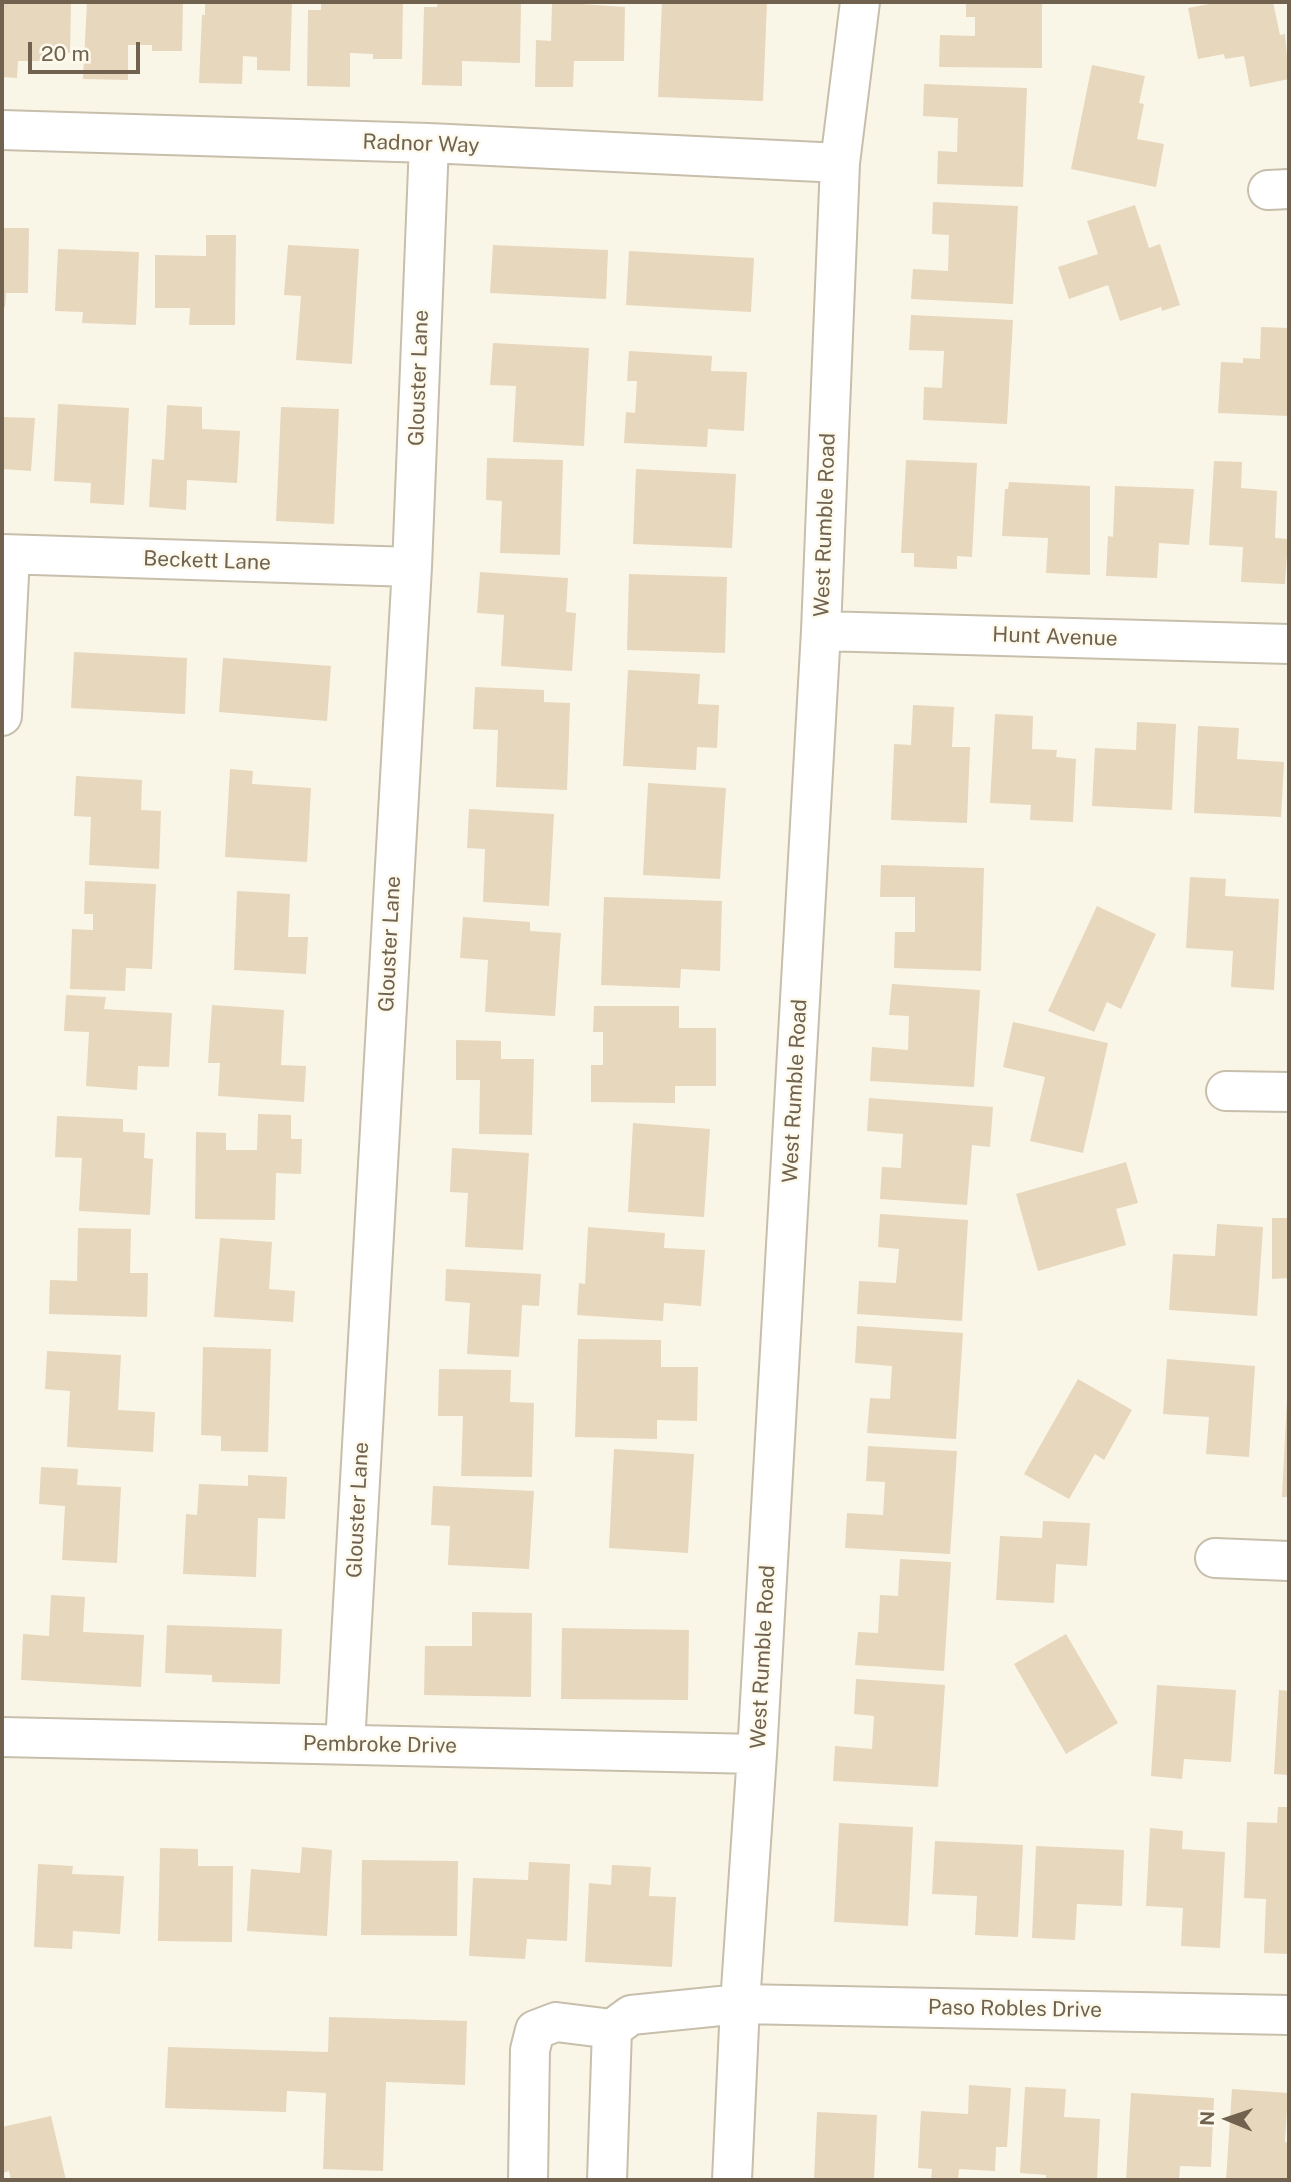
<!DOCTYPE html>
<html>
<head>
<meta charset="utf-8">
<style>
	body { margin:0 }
	#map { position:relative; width:1291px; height:2182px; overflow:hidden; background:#faf6e7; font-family:"Public Sans",sans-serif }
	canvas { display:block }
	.frame { position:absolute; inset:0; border:4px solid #70624e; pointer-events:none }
	.north { position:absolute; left:1193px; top:2084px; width:70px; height:70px; -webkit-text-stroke:5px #fdfaed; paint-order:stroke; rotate:272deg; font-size:19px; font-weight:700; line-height:28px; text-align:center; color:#70624e }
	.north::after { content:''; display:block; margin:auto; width:24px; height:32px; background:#70624e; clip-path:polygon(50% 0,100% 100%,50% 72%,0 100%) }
	.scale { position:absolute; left:28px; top:42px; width:112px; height:32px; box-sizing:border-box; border:4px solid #70624e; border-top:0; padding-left:9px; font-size:21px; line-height:24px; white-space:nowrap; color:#70624e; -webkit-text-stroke:5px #fdfaed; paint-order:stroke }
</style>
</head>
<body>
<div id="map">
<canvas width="1291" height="2182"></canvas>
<div class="frame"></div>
<div class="north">N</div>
<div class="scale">20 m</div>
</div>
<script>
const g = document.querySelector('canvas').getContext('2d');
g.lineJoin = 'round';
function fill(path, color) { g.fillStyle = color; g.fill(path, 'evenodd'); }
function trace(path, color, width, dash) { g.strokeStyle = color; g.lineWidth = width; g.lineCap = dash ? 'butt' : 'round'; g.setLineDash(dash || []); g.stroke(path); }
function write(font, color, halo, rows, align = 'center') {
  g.font = font + ' "Public Sans",sans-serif'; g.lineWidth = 5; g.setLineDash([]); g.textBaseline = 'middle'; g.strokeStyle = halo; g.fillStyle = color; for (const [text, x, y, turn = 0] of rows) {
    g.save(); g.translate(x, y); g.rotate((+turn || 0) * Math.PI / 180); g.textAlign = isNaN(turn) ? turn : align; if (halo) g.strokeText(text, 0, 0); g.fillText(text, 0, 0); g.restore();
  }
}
fill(new Path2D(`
	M 2,2 L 71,2 L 70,53 L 44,52 L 44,61 L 18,61 L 17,78 L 2,77 Z
	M 87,2 L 183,2 L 182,51 L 152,51 L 152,45 L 128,45 L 128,80 L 83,79 Z
	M 205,2 L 292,2 L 290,71 L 257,70 L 257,57 L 243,56 L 242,84 L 199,83 L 202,15 L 205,15 Z
	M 321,2 L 403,2 L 402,59 L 373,59 L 373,54 L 350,53 L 350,87 L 307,86 L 308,10 L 321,10 Z
	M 438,2 L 521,2 L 520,63 L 462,61 L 462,86 L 422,85 L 424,7 L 437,7 Z
	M 552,2 L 625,7 L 624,61 L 574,61 L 573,87 L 535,87 L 536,40 L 551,41 Z
	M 662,2 L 767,2 L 763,101 L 658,97 Z
	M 966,2 L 1042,2 L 1042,68 L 939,67 L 940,35 L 975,36 L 975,17 L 966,17 Z
	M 1220,2 L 1273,2 L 1280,35 L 1285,34 L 1289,79 L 1250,87 L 1244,56 L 1225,59 L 1224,54 L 1198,59 L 1188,8 Z
	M 1092,65 L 1145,76 L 1139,103 L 1144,104 L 1137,139 L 1164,144 L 1156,187 L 1071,169 Z
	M 924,84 L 1027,88 L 1023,187 L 937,184 L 938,151 L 957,152 L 958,118 L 923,116 Z
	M 933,202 L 1018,206 L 1013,304 L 911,299 L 913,269 L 948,271 L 949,235 L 932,234 Z
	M 1135,205 L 1149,248 L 1160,244 L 1180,305 L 1162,311 L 1161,307 L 1120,321 L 1108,285 L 1069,299 L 1058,267 L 1098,254 L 1087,221 Z
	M 2,228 L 29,228 L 28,293 L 6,293 L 5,307 L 2,307 Z
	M 206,235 L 236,235 L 235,325 L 189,325 L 190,308 L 155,308 L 155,255 L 206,256 Z
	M 288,245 L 359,249 L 352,364 L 296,360 L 301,296 L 284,295 Z
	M 493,245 L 608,250 L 606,299 L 490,293 Z
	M 58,249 L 139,252 L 136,325 L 82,323 L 83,312 L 55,311 Z
	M 629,251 L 754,258 L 751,312 L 626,305 Z
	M 911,315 L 1013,320 L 1007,424 L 923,420 L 924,387 L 942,388 L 944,351 L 909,350 Z
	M 1261,327 L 1289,328 L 1289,416 L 1218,413 L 1221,362 L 1243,363 L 1243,358 L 1260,359 Z
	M 493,343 L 589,348 L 584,446 L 513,442 L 516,386 L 490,385 Z
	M 629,351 L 712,356 L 711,371 L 747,372 L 744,431 L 708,429 L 707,447 L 624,443 L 626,412 L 635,413 L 637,381 L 627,381 Z
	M 58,404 L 129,408 L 124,505 L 90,503 L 91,483 L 54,481 Z
	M 167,405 L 202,407 L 202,429 L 240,431 L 237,483 L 187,480 L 186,510 L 149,507 L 152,459 L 164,460 Z
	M 281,407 L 339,409 L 334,524 L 276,521 Z
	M 2,417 L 35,418 L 31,471 L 2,469 Z
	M 487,458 L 563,460 L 560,555 L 500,553 L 502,501 L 486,500 Z
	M 906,460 L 977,463 L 972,557 L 957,556 L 957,569 L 914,567 L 914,553 L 901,553 Z
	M 1214,461 L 1242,462 L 1241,488 L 1277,491 L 1275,538 L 1288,539 L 1285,584 L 1241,582 L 1243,547 L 1209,545 Z
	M 636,469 L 736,474 L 732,548 L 633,544 Z
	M 1009,482 L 1090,486 L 1090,575 L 1046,573 L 1048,538 L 1002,536 L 1005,489 L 1008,489 Z
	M 1115,486 L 1194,489 L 1189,545 L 1159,543 L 1157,578 L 1106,576 L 1108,536 L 1113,537 Z
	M 480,572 L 568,578 L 566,612 L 576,613 L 572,671 L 501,666 L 504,615 L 477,613 Z
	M 629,574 L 727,577 L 725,653 L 627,650 Z
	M 74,652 L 187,658 L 185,714 L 71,708 Z
	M 223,658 L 331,666 L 327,721 L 219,712 Z
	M 628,670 L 700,674 L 698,704 L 719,705 L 717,748 L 697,747 L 696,770 L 623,766 Z
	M 475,687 L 544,690 L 544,702 L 570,703 L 567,790 L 496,787 L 498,730 L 473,729 Z
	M 913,705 L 954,707 L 952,747 L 970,747 L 967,823 L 891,820 L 894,744 L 911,745 Z
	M 995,714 L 1033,716 L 1032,749 L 1057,750 L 1056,757 L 1076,759 L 1073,822 L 1030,820 L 1031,805 L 990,803 Z
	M 1137,722 L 1176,724 L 1172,810 L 1092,806 L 1095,748 L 1136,750 Z
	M 1198,726 L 1239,728 L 1237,759 L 1284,762 L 1281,817 L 1194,813 Z
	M 230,769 L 253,771 L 252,784 L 311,788 L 307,862 L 225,857 Z
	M 76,776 L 142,780 L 141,810 L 161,811 L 159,869 L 89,865 L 91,817 L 74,816 Z
	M 648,783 L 726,788 L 720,879 L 643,875 Z
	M 469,809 L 554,814 L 549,906 L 483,902 L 485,849 L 467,848 Z
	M 881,865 L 984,868 L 981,971 L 894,968 L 895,932 L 915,932 L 915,897 L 880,897 Z
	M 1190,877 L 1226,879 L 1225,896 L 1279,899 L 1274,990 L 1231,987 L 1233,951 L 1186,948 Z
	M 85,881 L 156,884 L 152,969 L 126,968 L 125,991 L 70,989 L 72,929 L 93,930 L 93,914 L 84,914 Z
	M 237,891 L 290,894 L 288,937 L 308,937 L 306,974 L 234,970 Z
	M 604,897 L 722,901 L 720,971 L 681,969 L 680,988 L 601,985 Z
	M 1097,906 L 1156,934 L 1121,1009 L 1107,1002 L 1094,1032 L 1048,1011 Z
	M 463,917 L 530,922 L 530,931 L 561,933 L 555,1016 L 485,1012 L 488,960 L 460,958 Z
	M 892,984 L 980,990 L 974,1087 L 870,1081 L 872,1047 L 908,1050 L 909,1016 L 889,1015 Z
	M 66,995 L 106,997 L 104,1009 L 172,1013 L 169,1067 L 138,1066 L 137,1090 L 86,1086 L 89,1032 L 64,1031 Z
	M 212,1005 L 284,1010 L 281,1065 L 306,1066 L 304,1102 L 218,1096 L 220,1063 L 208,1063 Z
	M 594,1006 L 679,1006 L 679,1028 L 716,1028 L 716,1086 L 675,1086 L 675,1103 L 591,1102 L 591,1065 L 603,1065 L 603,1032 L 593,1032 Z
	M 1013,1022 L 1108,1043 L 1083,1153 L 1030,1141 L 1045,1077 L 1003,1067 Z
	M 456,1040 L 501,1041 L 501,1059 L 534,1059 L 532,1135 L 479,1134 L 480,1080 L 456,1080 Z
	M 869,1098 L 993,1107 L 990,1147 L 972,1145 L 967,1205 L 880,1199 L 882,1167 L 901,1168 L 903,1134 L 867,1131 Z
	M 258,1114 L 291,1115 L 291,1139 L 302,1139 L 301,1174 L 276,1173 L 275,1220 L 195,1219 L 196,1132 L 226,1133 L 226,1150 L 257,1150 Z
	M 57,1116 L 123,1119 L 123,1132 L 145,1133 L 144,1158 L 153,1159 L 150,1215 L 79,1211 L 82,1158 L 55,1157 Z
	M 633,1123 L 710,1129 L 704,1217 L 628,1212 Z
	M 452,1148 L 529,1153 L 523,1250 L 465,1247 L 468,1193 L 450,1192 Z
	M 1126,1162 L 1138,1203 L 1116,1209 L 1126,1245 L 1038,1271 L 1016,1194 Z
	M 880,1214 L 968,1220 L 962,1321 L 857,1314 L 859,1281 L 896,1283 L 899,1249 L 878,1247 Z
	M 1272,1218 L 1289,1218 L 1289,1278 L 1272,1279 Z
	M 1217,1224 L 1263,1227 L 1257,1316 L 1169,1310 L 1173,1254 L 1215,1256 Z
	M 588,1227 L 665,1233 L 664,1248 L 705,1250 L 701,1306 L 664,1303 L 663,1321 L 577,1315 L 579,1283 L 585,1284 Z
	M 78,1228 L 131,1229 L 130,1273 L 148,1273 L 147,1317 L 49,1314 L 50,1280 L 77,1281 Z
	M 220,1238 L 272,1242 L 269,1289 L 295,1291 L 293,1322 L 214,1317 Z
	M 446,1269 L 541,1274 L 539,1306 L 522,1305 L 519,1357 L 467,1354 L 470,1303 L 445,1301 Z
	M 857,1326 L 963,1333 L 956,1439 L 867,1433 L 870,1398 L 890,1399 L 892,1366 L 855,1363 Z
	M 578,1339 L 661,1340 L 661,1367 L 698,1367 L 697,1421 L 657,1420 L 657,1439 L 575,1437 Z
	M 203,1347 L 271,1349 L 268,1452 L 221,1451 L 221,1436 L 201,1435 Z
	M 47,1351 L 121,1355 L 118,1410 L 155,1412 L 153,1452 L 67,1447 L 70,1391 L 45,1389 Z
	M 1167,1359 L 1255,1366 L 1249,1457 L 1206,1454 L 1209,1417 L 1163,1414 Z
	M 439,1369 L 511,1370 L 510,1402 L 534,1403 L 532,1477 L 461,1476 L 463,1416 L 438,1416 Z
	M 1078,1379 L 1132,1410 L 1104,1460 L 1095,1454 L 1069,1499 L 1024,1474 Z
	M 1287,1398 L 1289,1398 L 1289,1497 L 1282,1497 Z
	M 868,1446 L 957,1451 L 950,1554 L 845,1548 L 847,1513 L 883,1515 L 885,1482 L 866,1481 Z
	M 614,1449 L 694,1454 L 688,1553 L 609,1548 Z
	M 41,1467 L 78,1469 L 77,1485 L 121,1487 L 117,1563 L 62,1560 L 65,1506 L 39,1504 Z
	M 248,1475 L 287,1477 L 285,1519 L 258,1518 L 256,1577 L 183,1574 L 186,1514 L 197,1515 L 199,1484 L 248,1486 Z
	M 433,1486 L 534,1491 L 529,1569 L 448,1565 L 450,1526 L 431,1525 Z
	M 1043,1521 L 1090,1523 L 1087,1566 L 1056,1564 L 1054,1603 L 996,1600 L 1000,1536 L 1042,1538 Z
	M 900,1559 L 951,1562 L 944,1671 L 855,1665 L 858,1632 L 878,1633 L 880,1595 L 898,1596 Z
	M 51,1595 L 85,1597 L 83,1632 L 144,1635 L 141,1687 L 21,1680 L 23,1634 L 49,1636 Z
	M 472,1612 L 532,1613 L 531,1697 L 424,1695 L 425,1646 L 472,1646 Z
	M 167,1625 L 282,1629 L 280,1684 L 212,1682 L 212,1675 L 165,1673 Z
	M 562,1628 L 689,1630 L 688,1700 L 561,1699 Z
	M 1066,1634 L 1118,1723 L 1066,1754 L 1014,1664 Z
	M 856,1679 L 945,1685 L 938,1787 L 833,1781 L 835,1746 L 872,1749 L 874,1716 L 854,1714 Z
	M 1157,1685 L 1236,1690 L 1231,1762 L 1184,1759 L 1182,1779 L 1151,1776 Z
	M 1279,1690 L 1289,1691 L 1289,1775 L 1274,1774 Z
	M 1278,1807 L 1289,1807 L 1289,1954 L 1264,1953 L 1266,1899 L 1244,1898 L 1247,1822 L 1277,1823 Z
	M 839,1823 L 913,1827 L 908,1926 L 834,1922 Z
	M 1150,1828 L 1183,1831 L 1182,1849 L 1225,1852 L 1220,1948 L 1181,1946 L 1183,1908 L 1146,1906 Z
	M 935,1841 L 1023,1845 L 1018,1937 L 975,1935 L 977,1896 L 932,1894 Z
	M 1036,1846 L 1124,1850 L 1122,1906 L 1077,1904 L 1075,1940 L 1032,1938 Z
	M 302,1847 L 332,1850 L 327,1936 L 247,1931 L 251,1869 L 300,1873 Z
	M 160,1848 L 198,1849 L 198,1866 L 233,1866 L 232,1942 L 158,1941 Z
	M 362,1860 L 458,1861 L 457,1936 L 361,1935 Z
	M 529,1862 L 570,1864 L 567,1941 L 527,1939 L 525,1959 L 469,1956 L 473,1878 L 528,1880 Z
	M 38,1864 L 73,1866 L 72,1874 L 124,1876 L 120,1934 L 73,1931 L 72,1949 L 34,1947 Z
	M 612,1865 L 651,1867 L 649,1896 L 676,1897 L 672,1967 L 585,1962 L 589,1883 L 611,1885 Z
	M 329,2017 L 467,2021 L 465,2085 L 386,2082 L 383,2171 L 323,2169 L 326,2093 L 287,2091 L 286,2112 L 165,2108 L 168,2047 L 328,2052 Z
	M 969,2085 L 1011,2088 L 1007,2147 L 996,2147 L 995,2171 L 959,2169 L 958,2180 L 931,2180 L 932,2169 L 918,2168 L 921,2111 L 968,2114 Z
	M 1025,2087 L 1066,2089 L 1064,2117 L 1100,2119 L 1097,2180 L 1046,2180 L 1046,2175 L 1020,2173 Z
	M 1232,2089 L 1288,2093 L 1285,2142 L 1289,2143 L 1289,2180 L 1226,2180 Z
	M 1131,2093 L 1214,2098 L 1211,2167 L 1180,2166 L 1179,2180 L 1126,2180 Z
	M 817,2112 L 877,2115 L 874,2180 L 814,2180 Z
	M 51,2116 L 66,2180 L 11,2180 L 9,2171 L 2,2173 L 2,2127 Z`), '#e7d7bd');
const minor = new Path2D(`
	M 2,130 L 429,143 L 840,163
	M 1268,190 L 1289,189
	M 2,554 L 412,567
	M 821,631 L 1289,644
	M 2,716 L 10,555
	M 1226,1091 L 1289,1092
	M 1215,1558 L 1289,1561
	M 2,1737 L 757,1754
	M 345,1744 L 412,567 L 429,143
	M 528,2180 L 530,2050 L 535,2030 L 556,2022 L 612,2029 L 631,2015 L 740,2004 L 1289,2015
	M 607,2180 L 612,2029
	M 732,2180 L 740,2004 L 757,1754 L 821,631 L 840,163 L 860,2`);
trace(minor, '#c7beac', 42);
trace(minor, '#fff', 38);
write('21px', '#70624e', '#fdfaed', [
	["Radnor Way",421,144,2],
	["Glouster Lane",419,378,-88],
	["West Rumble Road",825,525,-88],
	["Beckett Lane",207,561,2],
	["Hunt Avenue",1055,637,2],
	["Glouster Lane",390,944,-87],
	["West Rumble Road",795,1091,-87],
	["Glouster Lane",358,1510,-87],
	["West Rumble Road",763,1657,-87],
	["Pembroke Drive",380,1745,1],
	["Paso Robles Drive",1015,2009,1]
]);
</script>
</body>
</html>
